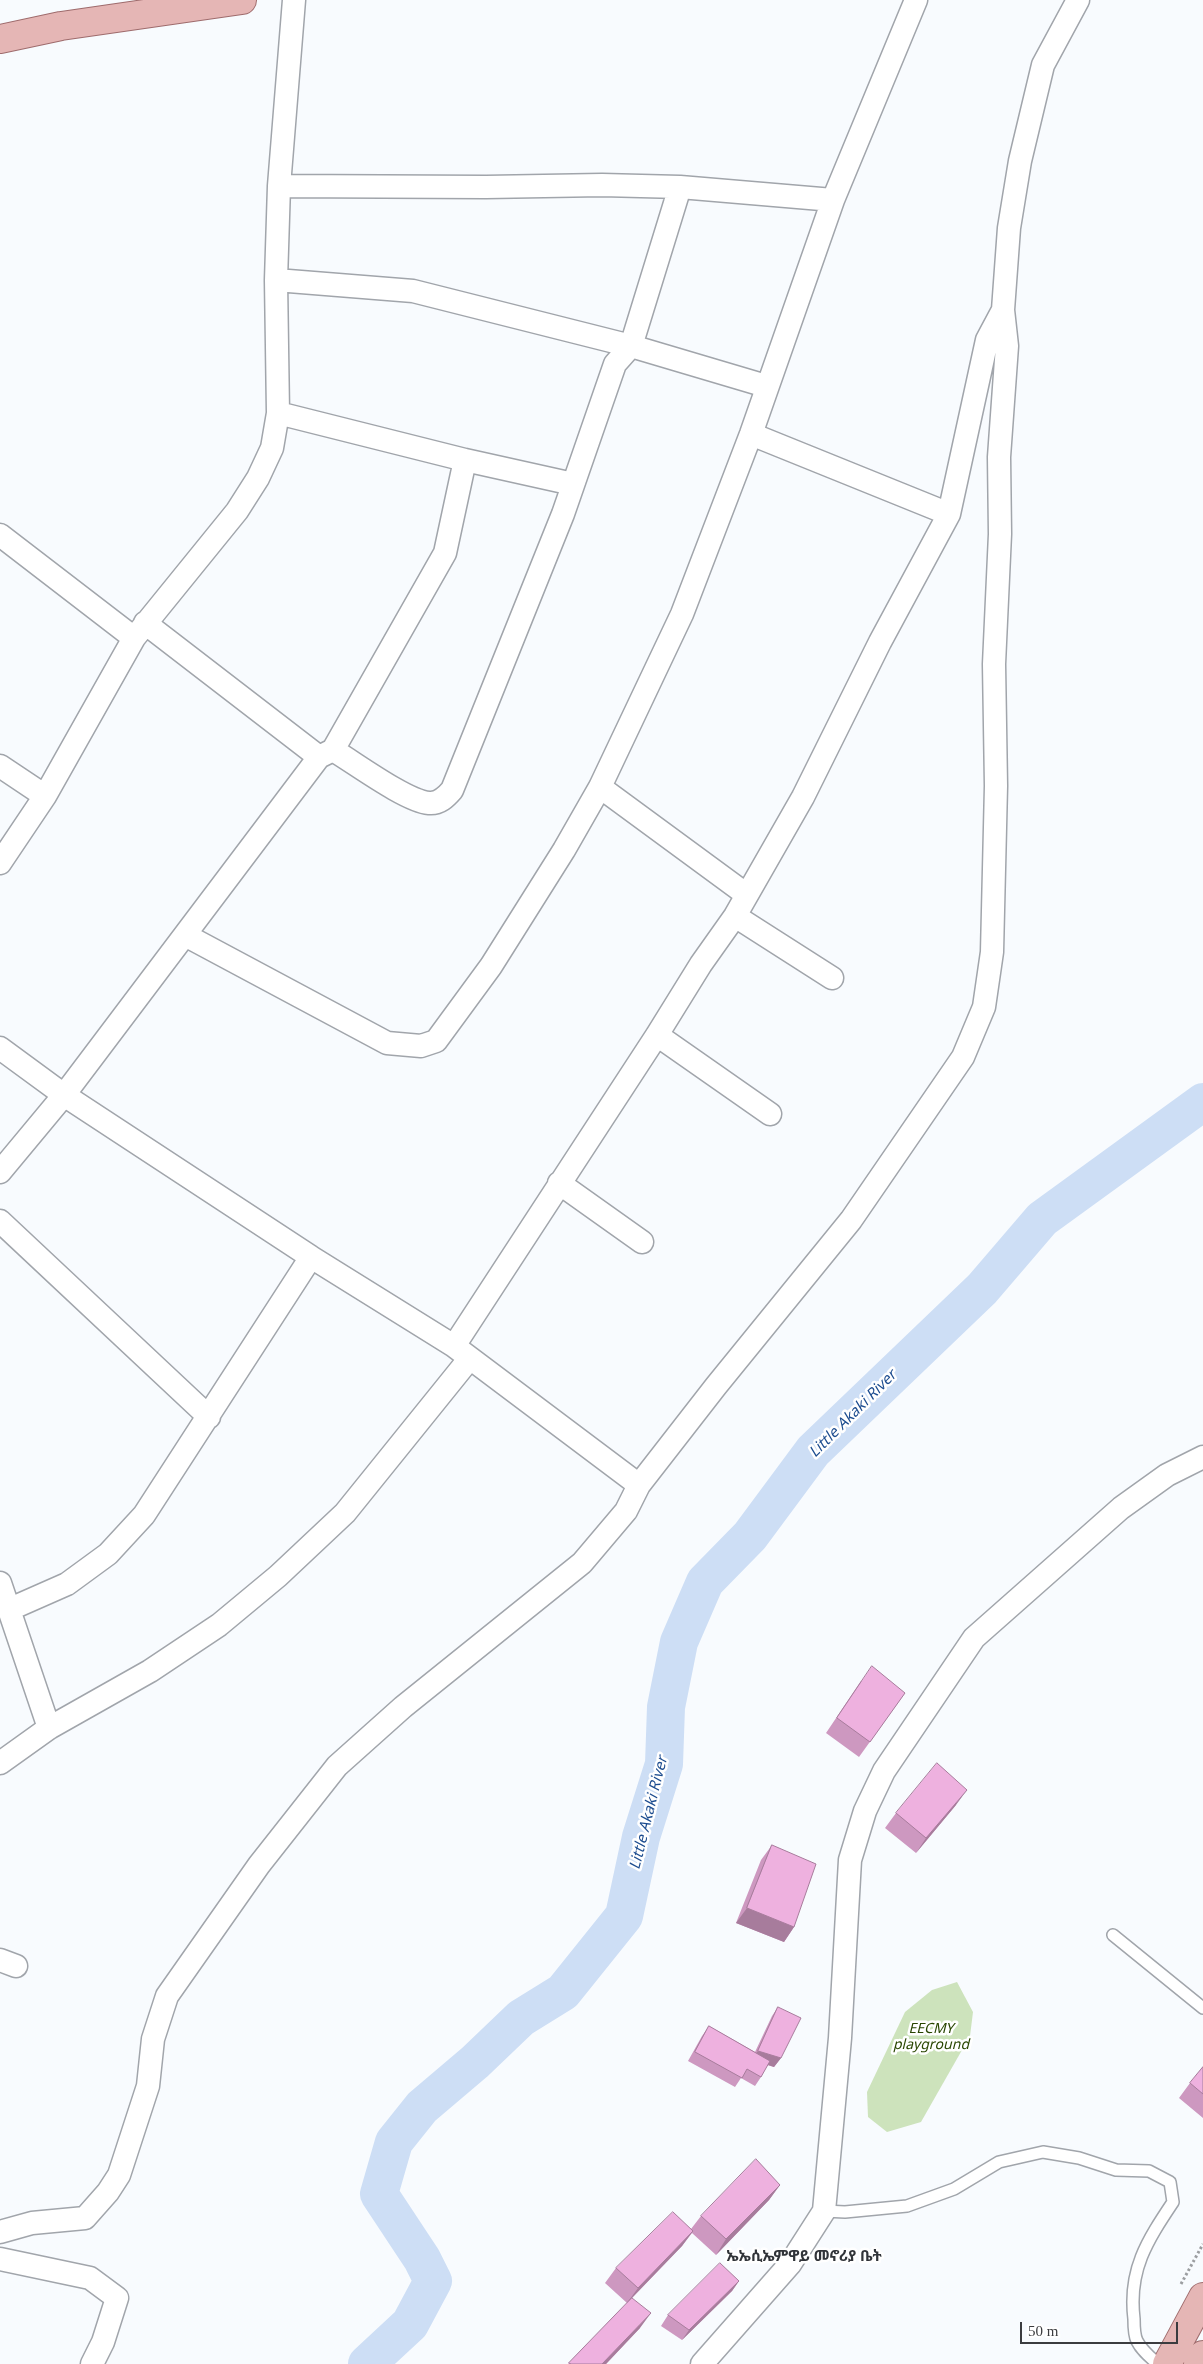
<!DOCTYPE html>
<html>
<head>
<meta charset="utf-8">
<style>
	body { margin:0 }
	#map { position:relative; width:1203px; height:2364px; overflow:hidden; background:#f8fbfe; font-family:Georgia,serif }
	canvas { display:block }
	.scale { position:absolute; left:1020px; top:2322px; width:158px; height:22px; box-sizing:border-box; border:2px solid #3b3c3f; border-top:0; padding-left:6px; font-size:15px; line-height:18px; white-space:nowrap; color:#3b3c3f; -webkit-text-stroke:4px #fff; paint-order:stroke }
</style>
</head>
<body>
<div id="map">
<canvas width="1203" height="2364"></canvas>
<div class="scale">50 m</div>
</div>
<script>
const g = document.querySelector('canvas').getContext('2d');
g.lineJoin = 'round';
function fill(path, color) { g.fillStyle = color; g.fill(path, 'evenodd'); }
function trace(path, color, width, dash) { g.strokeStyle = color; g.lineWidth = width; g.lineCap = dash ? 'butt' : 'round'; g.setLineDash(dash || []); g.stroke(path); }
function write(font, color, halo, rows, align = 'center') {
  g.font = font + ' Georgia,"Noto Sans Ethiopic",serif'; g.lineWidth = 5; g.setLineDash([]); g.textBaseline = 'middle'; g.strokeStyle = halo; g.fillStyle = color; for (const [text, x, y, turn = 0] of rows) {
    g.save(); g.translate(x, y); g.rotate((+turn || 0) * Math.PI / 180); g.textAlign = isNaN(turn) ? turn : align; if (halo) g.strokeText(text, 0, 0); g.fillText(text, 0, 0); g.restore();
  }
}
fill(new Path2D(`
	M 957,1982 L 973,2012 L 970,2036 L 921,2122 L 887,2132 L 868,2117 L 867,2092 L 905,2012 L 932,1990 Z`), '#cde3bc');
trace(new Path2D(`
	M 367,2364 L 410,2324 L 433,2281 L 422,2259 L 379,2194 L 394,2142 L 422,2107 L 475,2062 L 521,2018 L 563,1992 L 624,1916 L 641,1837 L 664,1764 L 666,1707 L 679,1642 L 705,1582 L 750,1536 L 813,1451 L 982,1289 L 1042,1219 L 1203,1102`), '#cddef5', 38);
const lane = new Path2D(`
	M 1113,1935 L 1203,2008
	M 824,2211 L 845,2212 L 907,2206 L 954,2189 L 999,2162 L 1043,2152 L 1079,2158 L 1116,2170 L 1149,2171 L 1170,2182 L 1173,2202 C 1147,2241 1128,2270 1134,2319 C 1134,2326 1134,2335 1137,2341 C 1142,2351 1150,2357 1158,2364`);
const street = new Path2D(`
	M 279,186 L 486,187 L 602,185 L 680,187 L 833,200
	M 276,280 L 413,291 L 631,346 L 766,386
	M 278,413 L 465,460 L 573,484
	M 751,434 L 949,514
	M 0,535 L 134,638
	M 145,623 L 319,757 L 333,750 L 445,553 L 465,460
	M 333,750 C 355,763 406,801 429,803 C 439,804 446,797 452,790 L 563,514 L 615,364 L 631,346 L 680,187
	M 0,766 L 45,796
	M 600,787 L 747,895
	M 0,863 L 45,796 L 134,638 L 237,511 L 258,478 L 272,448 L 278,413 L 276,280 L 279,186 L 294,0
	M 735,916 L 832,978
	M 185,935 L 387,1043 L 421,1046 L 436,1041 L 491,966 L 564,850 L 600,787 L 682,614 L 751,434 L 833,200 L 916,0
	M 657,1035 L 770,1114
	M 0,1048 L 64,1095 L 311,1257 L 454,1346 L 639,1485
	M 0,1172 L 64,1095 L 319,757
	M 559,1183 L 642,1242
	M 0,1221 L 209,1417
	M 454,1346 L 657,1035 L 701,964 L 735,916 L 803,797 L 880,642 L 949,514 L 987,340 L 1003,310
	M 0,1583 L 49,1728
	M 8,1610 L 67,1584 L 108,1554 L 144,1515 L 311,1257
	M 0,1763 L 49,1728 L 150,1671 L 219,1625 L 278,1576 L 345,1513 L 470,1358
	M 0,1960 L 16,1966
	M 0,2232 L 32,2223 L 85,2218 L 108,2192 L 119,2175 L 148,2086 L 153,2039 L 167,1996 L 259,1865 L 337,1766 L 403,1707 L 582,1563 L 626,1511 L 639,1485 L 716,1386 L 851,1220 L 963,1057 L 984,1007 L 992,952 L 996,786 L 994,664 L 1000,534 L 999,457 L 1007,346 L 1003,310 L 1009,228 L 1020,161 L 1043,65 L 1078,0
	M 0,2259 L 90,2278 L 117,2298 L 103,2342 L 92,2364
	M 702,2364 L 790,2264 L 824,2211 L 840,2038 L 850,1860 L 865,1811 L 884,1771 L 974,1638 L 1121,1508 L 1167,1475 L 1203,1457`);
const primary = new Path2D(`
	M 0,39 L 61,26 L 242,0
	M 1167,2364 L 1203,2297
	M 1198,2364 L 1203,2355`);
trace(lane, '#a1a5ab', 14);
trace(street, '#a1a5ab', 25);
trace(primary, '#9e6b6c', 30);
trace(new Path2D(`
	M 1181,2284 L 1203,2244`), '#9c9ea1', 3, [2.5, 2.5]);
trace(lane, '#fff', 11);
trace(street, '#fff', 22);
trace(primary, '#e5b6b5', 28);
fill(new Path2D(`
	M 861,1681 L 905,1693 L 859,1757 L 826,1733 Z
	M 956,1805 L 916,1853 L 885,1828 L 896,1813 Z
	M 772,1845 L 794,1927 L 784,1942 L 736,1923 L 761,1860 Z
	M 778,2007 L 781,2058 L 774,2067 L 767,2065 L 761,2077 L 755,2086 L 741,2078 L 735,2087 L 688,2061 L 702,2036 L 709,2026 L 755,2052 L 772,2016 Z
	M 1203,2067 L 1203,2118 L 1179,2098 L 1190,2083 Z
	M 780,2185 L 769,2200 L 716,2255 L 692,2233 L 682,2246 L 632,2298 L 640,2328 L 606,2364 L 568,2364 L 627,2303 L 605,2283 L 616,2268 L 691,2229 L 701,2216 Z
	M 739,2281 L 732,2291 L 682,2340 L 661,2326 L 668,2315 Z`), '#cd98c0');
fill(new Path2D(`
	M 967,1790 L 956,1805 L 916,1853 L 926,1838 Z
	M 747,1908 L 794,1927 L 784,1942 L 736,1923 Z
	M 758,2051 L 781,2058 L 774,2067 L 751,2059 Z
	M 780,2185 L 769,2200 L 716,2255 L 726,2239 Z
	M 693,2231 L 682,2246 L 627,2303 L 638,2288 Z
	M 739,2281 L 732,2291 L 682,2340 L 689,2330 Z
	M 651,2313 L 640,2328 L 606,2364 L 602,2364 Z`), '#a77c9c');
const building = new Path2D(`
	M 872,1666 L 905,1693 L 870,1742 L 837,1718 Z
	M 937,1763 L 967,1790 L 926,1838 L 896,1813 Z
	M 772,1845 L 816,1864 L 794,1927 L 747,1908 Z
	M 778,2007 L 801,2018 L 781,2058 L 758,2051 Z
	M 709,2026 L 770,2061 L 761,2077 L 747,2069 L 742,2078 L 695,2052 Z
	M 1203,2067 L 1203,2094 L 1190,2083 Z
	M 756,2159 L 780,2185 L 726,2239 L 701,2216 Z
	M 673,2212 L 693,2231 L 638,2288 L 616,2268 Z
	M 720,2263 L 739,2281 L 689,2330 L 668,2315 Z
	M 632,2298 L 651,2313 L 602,2364 L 571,2364 L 569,2363 Z`);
fill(building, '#eeb1df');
trace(building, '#a77c9c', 1);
write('italic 14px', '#294600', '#fff', [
	["EECMY",931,2029],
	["playground",931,2045]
]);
write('italic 15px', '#1c4c8f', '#fff', [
	["Little Akaki River",853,1414,-45],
	["Little Akaki River",649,1813,-76]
]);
write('bold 15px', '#313439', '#fff', [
	["ኤኤሲኤምዋይ መኖሪያ ቤት",804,2257]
]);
</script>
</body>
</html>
